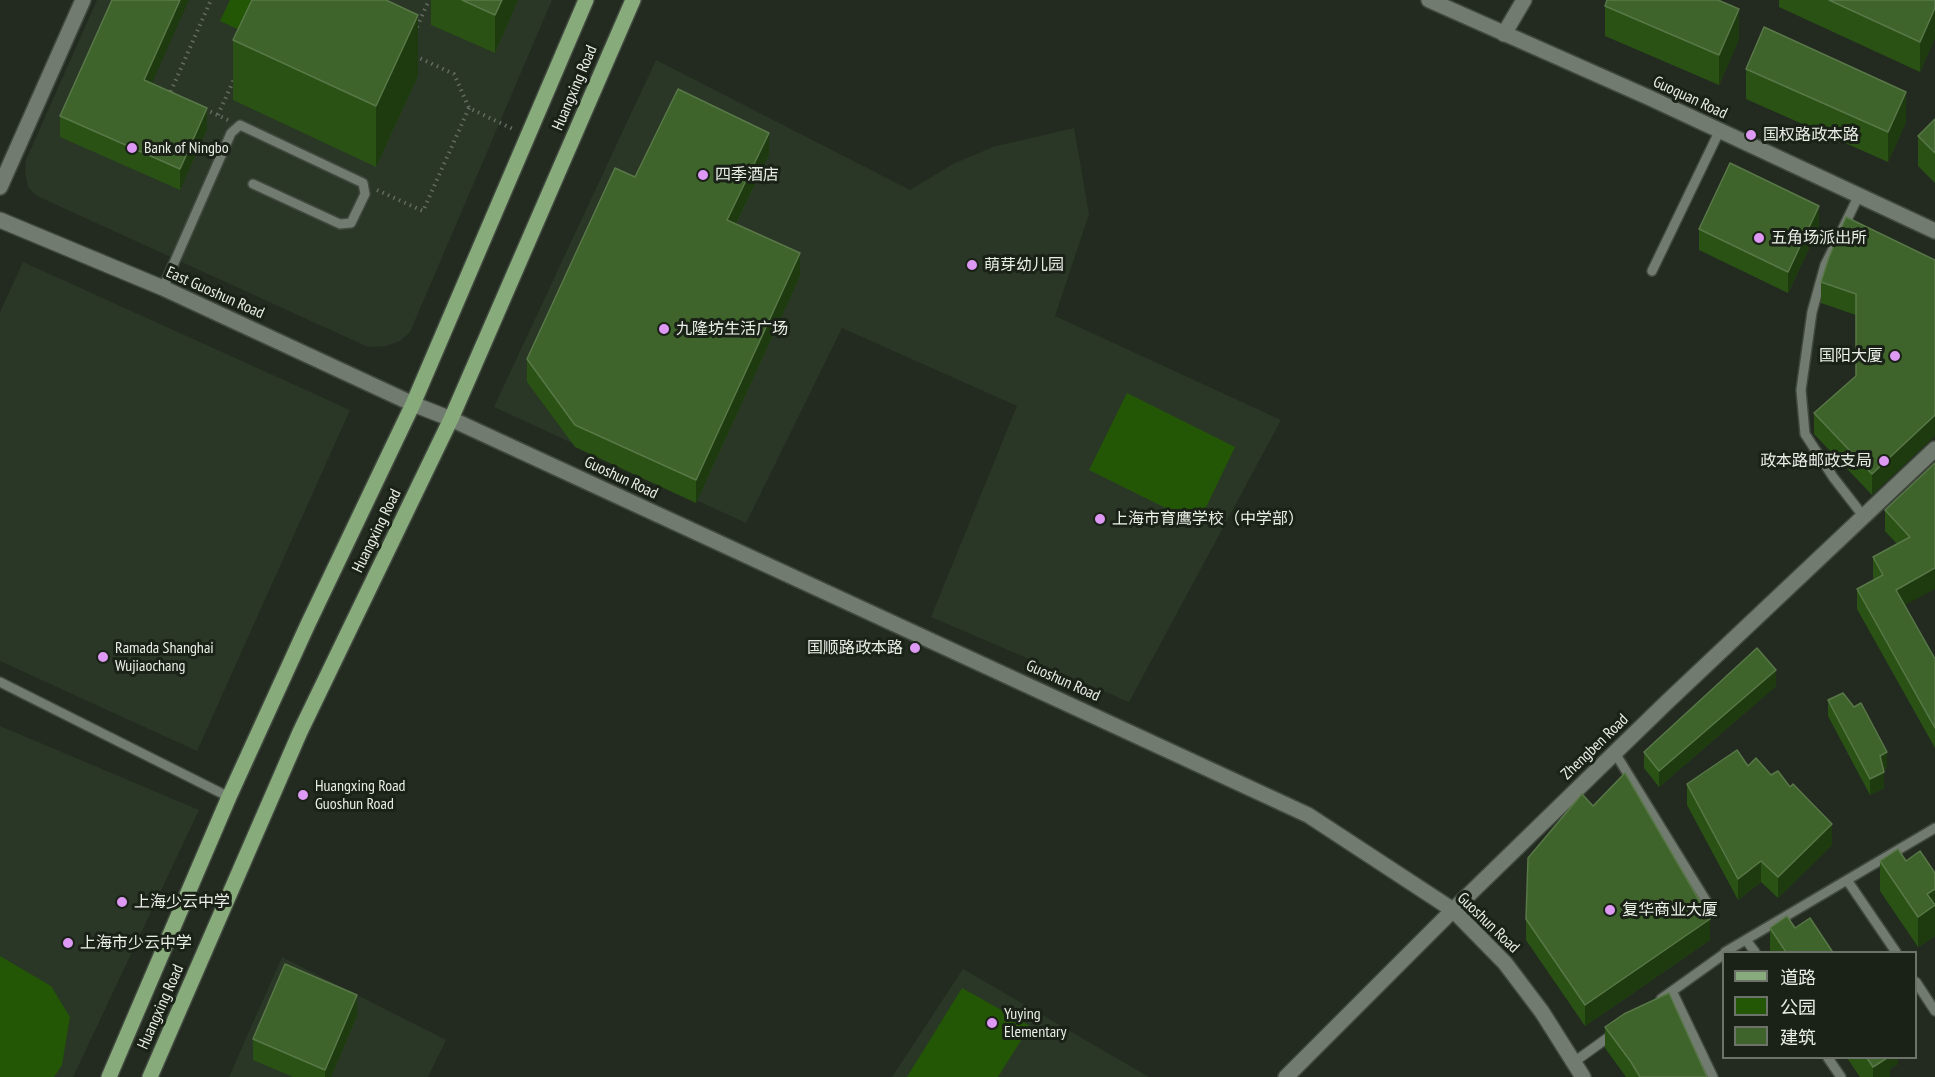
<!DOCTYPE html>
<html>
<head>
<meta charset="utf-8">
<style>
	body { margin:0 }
	#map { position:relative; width:1935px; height:1077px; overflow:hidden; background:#232b20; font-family:"PT Sans Narrow","Noto Sans SC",sans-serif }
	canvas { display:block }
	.legend { position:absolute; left:1722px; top:951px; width:195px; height:108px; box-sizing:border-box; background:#1a2117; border:2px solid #6d736a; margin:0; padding:8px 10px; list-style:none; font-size:18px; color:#e9eee7 }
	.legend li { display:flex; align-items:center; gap:12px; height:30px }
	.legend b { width:30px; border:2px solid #6d736a }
</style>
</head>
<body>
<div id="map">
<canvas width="1935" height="1077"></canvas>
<ul class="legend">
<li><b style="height:8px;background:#87ab7a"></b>道路</li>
<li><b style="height:16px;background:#235706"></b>公园</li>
<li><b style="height:16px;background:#3e632b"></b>建筑</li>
</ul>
</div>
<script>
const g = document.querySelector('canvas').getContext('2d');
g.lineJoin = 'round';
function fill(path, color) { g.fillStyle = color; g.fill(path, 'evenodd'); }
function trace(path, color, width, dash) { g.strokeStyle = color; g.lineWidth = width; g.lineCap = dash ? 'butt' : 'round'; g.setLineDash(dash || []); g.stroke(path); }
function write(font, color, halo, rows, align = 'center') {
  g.font = font + ' "PT Sans Narrow","Noto Sans SC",sans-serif'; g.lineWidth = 6; g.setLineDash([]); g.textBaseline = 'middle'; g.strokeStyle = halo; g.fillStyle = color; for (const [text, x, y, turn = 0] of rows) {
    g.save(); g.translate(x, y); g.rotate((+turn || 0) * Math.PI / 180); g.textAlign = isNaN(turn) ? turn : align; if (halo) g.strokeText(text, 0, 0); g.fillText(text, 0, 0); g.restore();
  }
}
fill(new Path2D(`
	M 97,0 L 552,0 L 410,332 L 400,341 L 386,346 L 368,347 L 37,196 L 28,187 L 25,173 L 26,160 Z
	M 656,60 L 910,190 L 953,164 L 993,147 L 1074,128 L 1089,214 L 1055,316 L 1281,420 L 1129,702 L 931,617 L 1017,406 L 842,328 L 746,523 L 494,407 Z
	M 23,262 L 350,410 L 197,751 L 0,661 L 0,312 Z
	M 0,726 L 199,810 L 73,1077 L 0,1077 Z
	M 282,957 L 446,1040 L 428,1077 L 229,1077 Z
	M 963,969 L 1149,1077 L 892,1077 Z`), '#2a3626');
fill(new Path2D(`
	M 230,0 L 261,0 L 246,33 L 220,21 Z
	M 1127,393 L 1235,447 L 1198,524 L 1089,470 Z
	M 0,956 L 51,986 L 70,1017 L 62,1065 L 54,1077 L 0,1077 Z
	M 962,988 L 1030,1026 L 998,1077 L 907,1077 Z`), '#235706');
const lane = new Path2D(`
	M 1843,228 L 1859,195
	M 1833,249 L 1825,265 L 1812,312 L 1801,390 L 1805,434 L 1833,477 L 1864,517
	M 1652,271 L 1719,132
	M 163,288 L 231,133 L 240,125 L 363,183 L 365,194 L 351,223 L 340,224 L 253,184
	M 0,682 L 229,797
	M 1615,753 L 1708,904
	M 1847,880 L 1896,952
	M 1746,940 L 1755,952
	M 1725,952 L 1935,828
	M 1916,982 L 1935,1011
	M 1672,991 L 1713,1077
	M 1661,999 L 1724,954
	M 1828,1058 L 1841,1077
	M 1574,1062 L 1613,1034`);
const street = new Path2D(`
	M 1504,34 L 1524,0
	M 0,187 L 83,0
	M 1286,1077 L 1453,910 L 1667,702 L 1935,449`);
const secondary = new Path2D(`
	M 1429,0 L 1650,98 L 1935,231
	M 0,220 L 163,288 L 413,404 L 451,419 L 1308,815 L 1453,910 L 1505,963 L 1542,1012 L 1583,1077`);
const primary = new Path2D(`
	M 109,1077 L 229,797 L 308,624 L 413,404 L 586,0
	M 150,1077 L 300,732 L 451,419 L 633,0`);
trace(lane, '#41483f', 12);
trace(street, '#41483f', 18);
trace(secondary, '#41483f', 18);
trace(primary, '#41483f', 18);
trace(new Path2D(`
	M 417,27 L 429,0
	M 415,56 L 454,74 L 469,108 L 515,130
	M 174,95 L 170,93 L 211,0
	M 205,109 L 228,120
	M 218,115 L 235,77
	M 377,190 L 423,211 L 469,108`), '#646b61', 4, [1.5, 4.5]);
trace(lane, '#727b6f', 9);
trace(street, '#727b6f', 15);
trace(secondary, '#727b6f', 15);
trace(primary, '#87ab7a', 15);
fill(new Path2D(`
	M 431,0 L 518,0 L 495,53 L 431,25 Z
	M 1779,0 L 1935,0 L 1935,38 L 1920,72 L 1779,7 Z
	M 1605,6 L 1739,39 L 1719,85 L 1605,36 Z
	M 233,40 L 418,76 L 376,167 L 233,100 Z
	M 1746,69 L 1906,122 L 1888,162 L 1746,99 Z
	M 152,84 L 207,129 L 180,190 L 60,137 L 60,116 Z
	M 1935,119 L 1935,183 L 1918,166 L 1918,136 Z
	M 769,155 L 736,224 L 800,276 L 696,503 L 575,447 L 527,382 L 527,359 L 635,177 Z
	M 1819,227 L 1788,293 L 1699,250 L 1699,229 Z
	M 1935,260 L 1872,495 L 1814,434 L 1814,413 L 1856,376 L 1856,315 L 1821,303 L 1821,282 Z
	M 1935,463 L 1905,605 L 1935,659 L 1935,748 L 1857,609 L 1857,589 L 1874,579 L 1873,578 L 1873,557 L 1897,544 L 1885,531 L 1885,510 Z
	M 1776,686 L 1659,787 L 1644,768 L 1644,752 Z
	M 1828,700 L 1887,768 L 1884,770 L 1884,788 L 1870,795 L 1828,716 Z
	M 1748,766 L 1832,845 L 1778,898 L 1761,882 L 1738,900 L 1687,805 L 1687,784 Z
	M 1880,861 L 1906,861 L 1935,873 L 1935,936 L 1918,947 L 1880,891 Z
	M 1526,919 L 1710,940 L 1585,1026 L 1526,940 Z
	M 1770,928 L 1795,928 L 1832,952 L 1770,952 Z
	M 357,1016 L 331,1077 L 293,1077 L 253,1060 L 253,1039 Z
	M 1605,1027 L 1707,1077 L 1626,1077 L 1605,1048 Z
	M 1847,1058 L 1898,1058 L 1898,1064 L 1890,1069 L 1890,1077 L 1860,1077 Z`), '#295214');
fill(new Path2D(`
	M 180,0 L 189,0 L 144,101 L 144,80 Z
	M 502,0 L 518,0 L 495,53 L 495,15 Z
	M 1935,8 L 1935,38 L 1920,72 L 1920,42 Z
	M 1739,9 L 1739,39 L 1719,85 L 1719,55 Z
	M 418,15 L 418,76 L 376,167 L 376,106 Z
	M 1906,92 L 1906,122 L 1888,162 L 1888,132 Z
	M 207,108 L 207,129 L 180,190 L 180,169 Z
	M 769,133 L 769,155 L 727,242 L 727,220 Z
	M 1819,206 L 1819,227 L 1788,293 L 1788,272 Z
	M 800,253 L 800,276 L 696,503 L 696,480 Z
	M 1935,415 L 1935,436 L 1872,495 L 1872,474 Z
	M 1935,568 L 1935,589 L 1896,610 L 1896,590 Z
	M 1776,670 L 1776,686 L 1659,787 L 1659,771 Z
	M 1887,752 L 1887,768 L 1880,772 L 1880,756 Z
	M 1884,772 L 1884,788 L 1870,795 L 1870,779 Z
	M 1832,824 L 1832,845 L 1778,898 L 1778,877 Z
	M 1761,861 L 1761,882 L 1738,900 L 1738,879 Z
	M 1935,889 L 1935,936 L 1918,947 L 1918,917 L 1927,894 Z
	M 1710,919 L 1710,940 L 1585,1026 L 1585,1005 Z
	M 357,995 L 357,1016 L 331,1077 L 325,1077 L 325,1070 Z
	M 1883,1058 L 1898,1058 L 1898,1064 L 1890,1069 L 1890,1077 L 1873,1077 L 1873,1067 Z`), '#1e3b0f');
const building = new Path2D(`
	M 112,0 L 180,0 L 144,80 L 207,108 L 180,169 L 60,116 Z
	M 252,0 L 386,0 L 418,15 L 376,106 L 233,40 Z
	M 462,0 L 502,0 L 495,15 Z
	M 1607,0 L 1718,0 L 1739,9 L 1719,55 L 1605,6 Z
	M 1829,0 L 1935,0 L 1935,8 L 1920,42 Z
	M 1764,27 L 1906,92 L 1888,132 L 1746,69 Z
	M 678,89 L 769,133 L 727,220 L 800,253 L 696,480 L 575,425 L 527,359 L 615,168 L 635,177 Z
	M 1935,119 L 1935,153 L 1918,136 Z
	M 1730,163 L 1819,206 L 1788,272 L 1699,229 Z
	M 1846,217 L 1935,260 L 1935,415 L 1872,474 L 1814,413 L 1856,376 L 1856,294 L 1821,282 L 1829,257 Z
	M 1935,463 L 1935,568 L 1896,590 L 1935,659 L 1935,728 L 1857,589 L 1883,575 L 1873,557 L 1910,537 L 1885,510 Z
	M 1757,648 L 1776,670 L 1659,771 L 1644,752 Z
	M 1843,693 L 1854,707 L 1861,703 L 1887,752 L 1880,756 L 1884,772 L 1870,779 L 1828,700 Z
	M 1737,750 L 1748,766 L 1756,758 L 1771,775 L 1778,771 L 1790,787 L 1793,784 L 1832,824 L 1778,877 L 1761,861 L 1738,879 L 1687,784 Z
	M 1625,773 L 1710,919 L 1585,1005 L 1526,919 L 1528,858 L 1582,794 L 1593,806 Z
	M 1898,849 L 1906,861 L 1920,851 L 1935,873 L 1935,889 L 1927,894 L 1935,905 L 1918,917 L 1880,861 Z
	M 1787,916 L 1795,928 L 1810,918 L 1832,951 L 1829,952 L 1786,952 L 1770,928 Z
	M 285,964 L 357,995 L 325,1070 L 253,1039 Z
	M 1669,993 L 1707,1077 L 1640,1077 L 1631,1062 L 1605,1027 L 1624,1014 Z
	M 1867,1058 L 1887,1058 L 1873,1067 Z`);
fill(building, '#3e632b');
trace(building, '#597848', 1.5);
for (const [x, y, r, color] of [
	[1751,135,6,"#dd99f3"],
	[132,148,6,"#dd99f3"],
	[703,175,6,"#dd99f3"],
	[1759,238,6,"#dd99f3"],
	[972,265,6,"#dd99f3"],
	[664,329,6,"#dd99f3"],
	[1895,356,6,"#dd99f3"],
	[1884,461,6,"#dd99f3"],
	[1100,519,6,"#dd99f3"],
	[915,648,6,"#dd99f3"],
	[103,657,6,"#dd99f3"],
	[303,795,6,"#dd99f3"],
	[122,902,6,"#dd99f3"],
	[1610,910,6,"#dd99f3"],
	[68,943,6,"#dd99f3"],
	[992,1023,6,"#dd99f3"]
]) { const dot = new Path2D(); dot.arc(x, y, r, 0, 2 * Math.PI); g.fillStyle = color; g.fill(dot); trace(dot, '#1a2117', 2); }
write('16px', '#e9eee7', '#1a2117', [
	["Huangxing Road",575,88,-67],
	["Guoquan Road",1690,98,25],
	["East Guoshun Road",215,293,24],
	["Guoshun Road",621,478,25],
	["Huangxing Road",377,531,-64],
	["Guoshun Road",1063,681,24],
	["Zhengben Road",1595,747,-44],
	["Guoshun Road",1488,923,44],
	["Huangxing Road",161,1007,-66]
]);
write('16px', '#e9eee7', '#1a2117', [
	["国权路政本路",1763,135],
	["Bank of Ningbo",144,148],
	["四季酒店",715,175],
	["五角场派出所",1771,238],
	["萌芽幼儿园",984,265],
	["九隆坊生活广场",676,329],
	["国阳大厦",1883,356,"right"],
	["政本路邮政支局",1872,461,"right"],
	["上海市育鹰学校（中学部）",1112,519],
	["Ramada Shanghai",115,648],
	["Wujiaochang",115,666],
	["国顺路政本路",903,648,"right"],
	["Huangxing Road",315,786],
	["Guoshun Road",315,804],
	["上海少云中学",134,902],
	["复华商业大厦",1622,910],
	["上海市少云中学",80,943],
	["Yuying",1004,1014],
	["Elementary",1004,1032]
], 'left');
</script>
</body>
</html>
